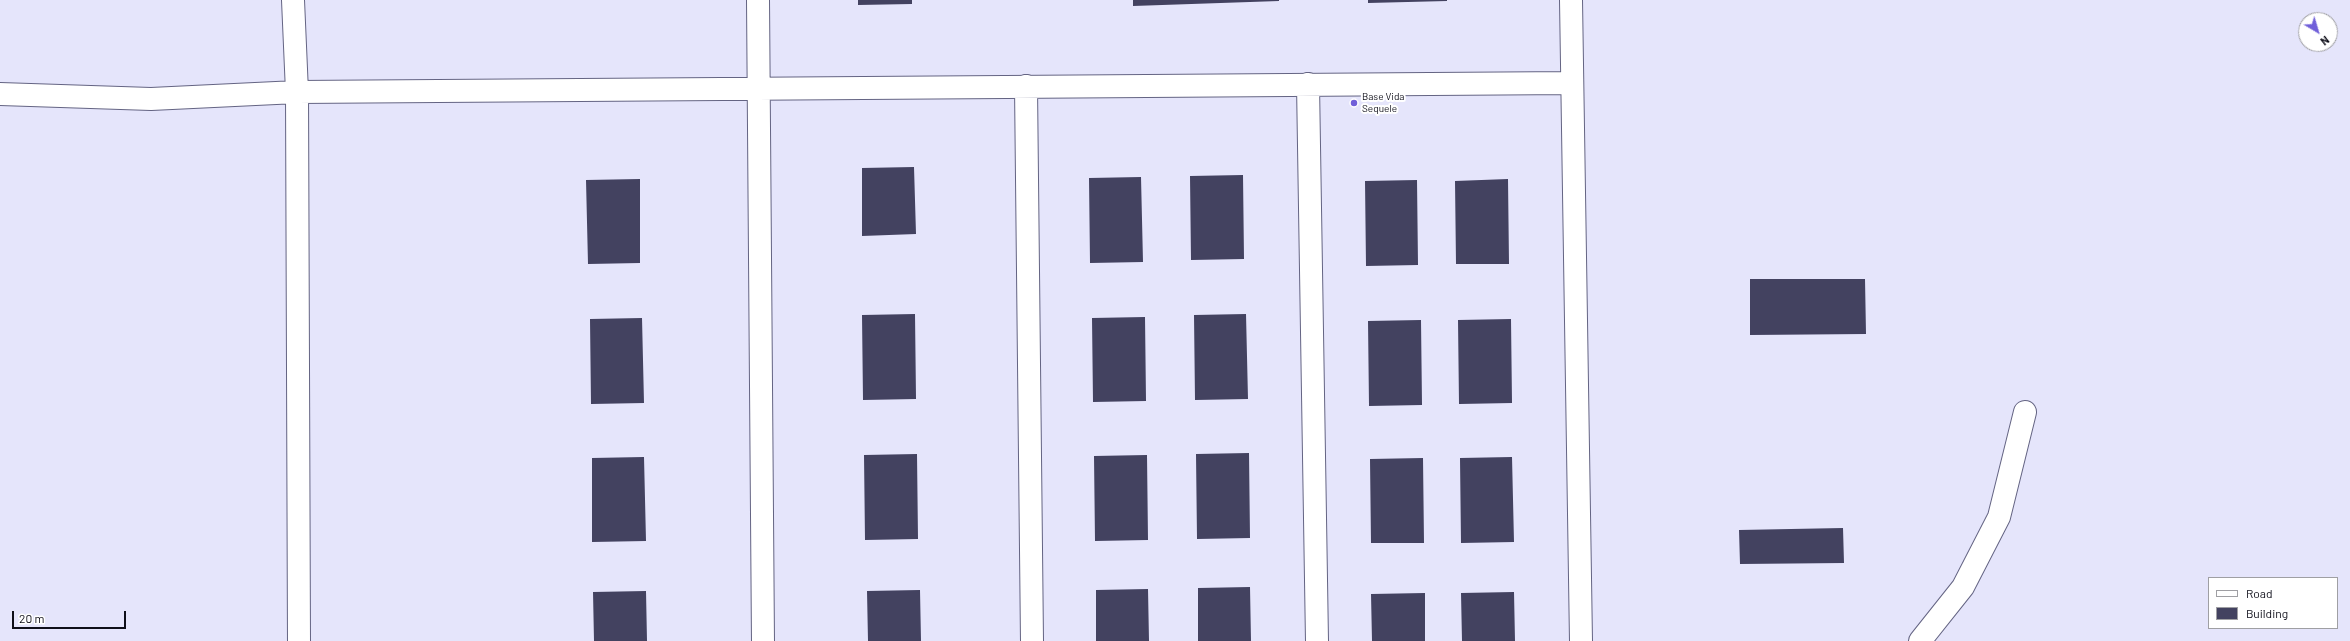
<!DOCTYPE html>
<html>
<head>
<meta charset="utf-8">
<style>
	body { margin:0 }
	#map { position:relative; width:2350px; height:641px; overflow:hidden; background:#e5e5fb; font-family:Barlow,sans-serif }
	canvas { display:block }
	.legend { position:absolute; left:2208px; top:577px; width:130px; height:52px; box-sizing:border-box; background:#fff; border:1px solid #9f9fa3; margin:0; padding:5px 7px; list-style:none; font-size:12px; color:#0e0e19 }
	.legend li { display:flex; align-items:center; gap:8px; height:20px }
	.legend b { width:20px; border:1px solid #9f9fa3 }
	.north { position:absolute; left:2298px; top:12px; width:40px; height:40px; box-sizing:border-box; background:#fff; border:1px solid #9f9fa3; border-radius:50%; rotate:142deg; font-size:11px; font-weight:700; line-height:16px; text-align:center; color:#0e0e19 }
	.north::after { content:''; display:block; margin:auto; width:14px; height:18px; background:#705fd9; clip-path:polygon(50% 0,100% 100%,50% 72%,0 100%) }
	.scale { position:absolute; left:12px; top:611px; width:114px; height:18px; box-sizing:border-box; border:2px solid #0e0e19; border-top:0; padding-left:5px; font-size:12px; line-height:14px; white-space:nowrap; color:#0e0e19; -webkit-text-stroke:3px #fff; paint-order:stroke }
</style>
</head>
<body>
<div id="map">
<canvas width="2350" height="641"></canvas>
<ul class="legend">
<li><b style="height:5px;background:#fff"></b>Road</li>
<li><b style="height:11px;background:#434260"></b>Building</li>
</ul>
<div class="north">N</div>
<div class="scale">20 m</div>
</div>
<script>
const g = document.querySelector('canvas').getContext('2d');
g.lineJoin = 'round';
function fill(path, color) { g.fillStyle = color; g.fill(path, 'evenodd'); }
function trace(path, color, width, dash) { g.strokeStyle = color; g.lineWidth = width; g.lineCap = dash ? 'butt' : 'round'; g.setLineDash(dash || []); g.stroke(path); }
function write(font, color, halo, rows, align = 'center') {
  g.font = font + ' Barlow,sans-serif'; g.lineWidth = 4; g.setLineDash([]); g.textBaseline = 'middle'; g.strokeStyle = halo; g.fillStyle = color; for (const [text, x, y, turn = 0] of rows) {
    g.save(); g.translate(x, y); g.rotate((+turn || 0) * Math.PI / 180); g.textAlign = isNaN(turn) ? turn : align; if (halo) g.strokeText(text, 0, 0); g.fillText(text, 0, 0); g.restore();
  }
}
fill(new Path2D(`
	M 858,0 L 912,0 L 912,4 L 858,5 Z
	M 1133,0 L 1279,0 L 1279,1 L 1133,6 Z
	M 1368,0 L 1447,0 L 1447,1 L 1368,3 Z
	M 914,167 L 916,234 L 862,236 L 862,168 Z
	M 1243,175 L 1244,259 L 1191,260 L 1190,176 Z
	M 1141,177 L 1143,262 L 1090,263 L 1089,178 Z
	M 640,179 L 640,263 L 588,264 L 586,180 Z
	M 1508,179 L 1509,264 L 1456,264 L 1455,181 Z
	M 1417,180 L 1418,265 L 1366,266 L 1365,181 Z
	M 1750,279 L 1865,279 L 1866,334 L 1750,335 Z
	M 915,314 L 916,399 L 863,400 L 862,315 Z
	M 1246,314 L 1248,399 L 1195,400 L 1194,315 Z
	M 1145,317 L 1146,401 L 1093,402 L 1092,318 Z
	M 642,318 L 644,403 L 591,404 L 590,319 Z
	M 1511,319 L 1512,403 L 1459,404 L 1458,320 Z
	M 1421,320 L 1422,405 L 1369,406 L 1368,321 Z
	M 1249,453 L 1250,538 L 1197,539 L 1196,454 Z
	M 917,454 L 918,539 L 865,540 L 864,455 Z
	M 1147,455 L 1148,540 L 1095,541 L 1094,456 Z
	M 644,457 L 646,541 L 592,542 L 592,458 Z
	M 1512,457 L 1514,542 L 1461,543 L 1460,458 Z
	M 1423,458 L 1424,543 L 1371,543 L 1370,459 Z
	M 1843,528 L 1844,563 L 1740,564 L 1739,530 Z
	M 1250,587 L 1251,641 L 1198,641 L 1198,588 Z
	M 1148,589 L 1149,641 L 1096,641 L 1096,590 Z
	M 920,590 L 921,641 L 868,641 L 867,591 Z
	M 646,591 L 647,641 L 594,641 L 593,592 Z
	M 1514,592 L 1515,641 L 1462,641 L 1461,593 Z
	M 1425,593 L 1425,641 L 1372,641 L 1371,594 Z`), '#434260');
const minor = new Path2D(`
	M 293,0 L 297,92 L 299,641
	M 758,0 L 763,641
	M 1571,0 L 1581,641
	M 1308,84 L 1317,641
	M 1026,86 L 1032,641
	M 0,94 L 151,99 L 297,92 L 1572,83
	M 1920,641 L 1963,587 L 1999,517 L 2025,412`);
trace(minor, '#646483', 24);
trace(minor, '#fff', 22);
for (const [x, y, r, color] of [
	[1354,103,4,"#705fd9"]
]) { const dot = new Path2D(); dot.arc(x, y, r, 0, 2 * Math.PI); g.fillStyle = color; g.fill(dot); trace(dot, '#fff', 1.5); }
write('10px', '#0e0e19', '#fff', [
	["Base Vida",1362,97],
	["Sequele",1362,109]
], 'left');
</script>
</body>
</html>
